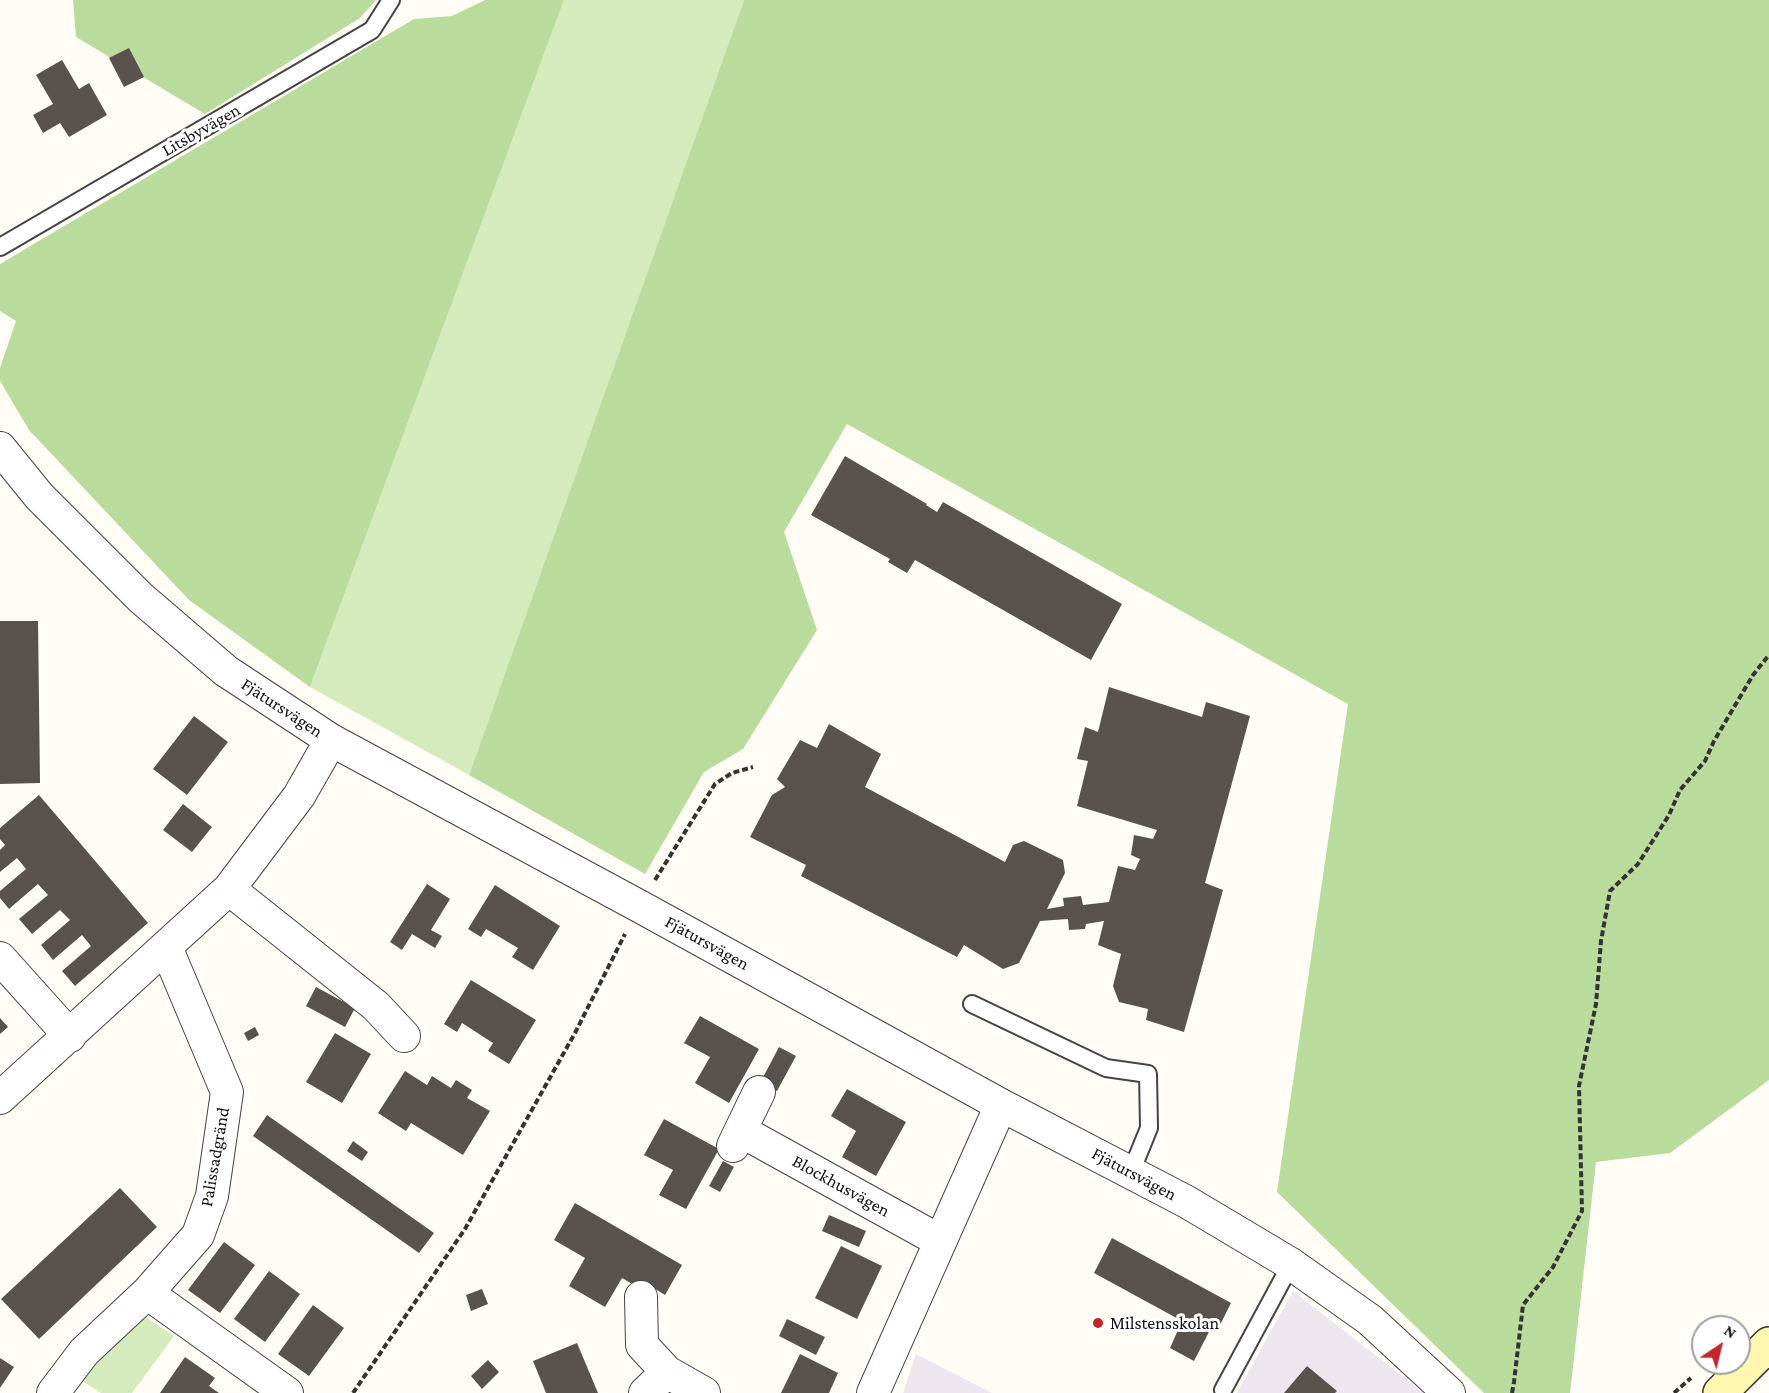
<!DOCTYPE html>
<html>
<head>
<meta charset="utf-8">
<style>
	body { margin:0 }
	#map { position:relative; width:1769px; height:1393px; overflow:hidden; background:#fffdf5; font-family:"Crimson Pro",serif }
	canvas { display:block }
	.north { position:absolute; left:1691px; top:1315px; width:60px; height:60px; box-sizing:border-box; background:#fff; border:2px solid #a0a0a0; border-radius:50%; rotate:35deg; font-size:16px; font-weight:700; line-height:24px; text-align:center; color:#111 }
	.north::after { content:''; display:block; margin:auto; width:21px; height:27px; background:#c4262e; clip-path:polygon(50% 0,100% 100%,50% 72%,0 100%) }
</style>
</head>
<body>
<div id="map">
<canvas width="1769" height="1393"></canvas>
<div class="north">N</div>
</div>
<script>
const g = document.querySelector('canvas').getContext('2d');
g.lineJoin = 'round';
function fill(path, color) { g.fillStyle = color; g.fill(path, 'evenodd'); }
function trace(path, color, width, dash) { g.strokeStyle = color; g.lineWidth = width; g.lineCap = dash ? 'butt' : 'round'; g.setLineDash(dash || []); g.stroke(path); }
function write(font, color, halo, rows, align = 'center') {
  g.font = font + ' "Crimson Pro",serif'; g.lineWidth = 6; g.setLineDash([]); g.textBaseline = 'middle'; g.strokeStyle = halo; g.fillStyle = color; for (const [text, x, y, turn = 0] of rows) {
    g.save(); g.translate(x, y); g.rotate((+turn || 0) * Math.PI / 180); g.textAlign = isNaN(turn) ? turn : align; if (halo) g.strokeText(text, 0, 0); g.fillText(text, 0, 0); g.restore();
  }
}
fill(new Path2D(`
	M 1293,1291 L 1424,1393 L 1237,1393 Z
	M 916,1354 L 992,1393 L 903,1393 Z`), '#eee6ef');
fill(new Path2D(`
	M 564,0 L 744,0 L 469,775 L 310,687 Z
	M 146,1317 L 174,1336 L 132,1393 L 101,1393 L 78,1378 Z`), '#d5ebbd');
fill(new Path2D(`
	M 73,0 L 376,0 L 360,18 L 205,114 L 76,37 Z
	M 485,0 L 564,0 L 310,687 L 189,600 L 29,430 L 0,381 L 0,368 L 16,321 L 0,311 L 0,264 L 414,19 L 452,16 Z
	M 744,0 L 1769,0 L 1769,1080 L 1670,1153 L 1596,1162 L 1570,1393 L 1484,1393 L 1277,1192 L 1348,704 L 847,424 L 784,532 L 817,630 L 743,749 L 704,772 L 645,874 L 469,775 Z`), '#b9dc9c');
fill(new Path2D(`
	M 129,48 L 144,77 L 124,87 L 109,58 Z
	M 62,60 L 79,89 L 89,83 L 107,115 L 69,137 L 60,123 L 43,133 L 33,115 L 53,104 L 36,75 Z
	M 845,456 L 927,504 L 926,505 L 937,512 L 943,502 L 1122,604 L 1091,660 L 915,560 L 907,573 L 888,562 L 890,559 L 811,515 Z
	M 0,621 L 38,621 L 40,783 L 0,784 Z
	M 1109,687 L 1202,717 L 1206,702 L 1250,716 L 1205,883 L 1223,890 L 1184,1032 L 1146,1020 L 1148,1009 L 1119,1002 L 1113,986 L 1121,954 L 1098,945 L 1104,921 L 1086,924 L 1085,929 L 1069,930 L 1068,919 L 1040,921 L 1019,963 L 1003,969 L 964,945 L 957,957 L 801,876 L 806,865 L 750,837 L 772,795 L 785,787 L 777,779 L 800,740 L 817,748 L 829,724 L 881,754 L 865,787 L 1005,862 L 1013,845 L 1024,841 L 1063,860 L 1065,873 L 1047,909 L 1064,906 L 1063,898 L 1081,896 L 1083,905 L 1109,902 L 1118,866 L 1135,870 L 1140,859 L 1131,855 L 1134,835 L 1153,839 L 1157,830 L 1077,806 L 1088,761 L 1077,759 L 1085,727 L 1098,732 Z
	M 194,716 L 228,742 L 187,795 L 153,769 Z
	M 39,795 L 148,923 L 75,986 L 62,971 L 91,946 L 82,935 L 53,960 L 41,945 L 70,920 L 60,910 L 32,934 L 19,919 L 48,895 L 38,884 L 9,909 L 0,898 L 0,891 L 26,869 L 17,858 L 0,872 L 0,850 L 5,845 L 0,839 L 0,828 Z
	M 183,804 L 212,827 L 192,852 L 163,830 Z
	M 427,884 L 450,899 L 431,930 L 442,936 L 435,948 L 412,934 L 402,950 L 390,942 Z
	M 495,885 L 560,926 L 533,970 L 512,957 L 518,948 L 486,929 L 481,937 L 468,929 Z
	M 471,980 L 536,1020 L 509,1064 L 488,1051 L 493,1043 L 462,1023 L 457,1032 L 444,1024 Z
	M 316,987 L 355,1008 L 345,1027 L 306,1006 Z
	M 700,1016 L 759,1049 L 729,1103 L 695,1083 L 710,1057 L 684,1043 Z
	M 0,1018 L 8,1027 L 0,1034 Z
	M 255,1027 L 259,1035 L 248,1041 L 244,1033 Z
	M 335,1033 L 371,1054 L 342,1103 L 306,1082 Z
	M 779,1047 L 796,1056 L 777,1091 L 760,1083 Z
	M 405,1071 L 427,1085 L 432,1076 L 451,1088 L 456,1080 L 472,1090 L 467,1098 L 490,1111 L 463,1155 L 411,1123 L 406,1131 L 378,1113 Z
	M 847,1089 L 906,1122 L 876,1176 L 842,1157 L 856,1131 L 831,1116 Z
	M 267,1115 L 434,1233 L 419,1253 L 253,1136 Z
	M 664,1119 L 719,1149 L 686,1209 L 659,1195 L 673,1170 L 644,1155 Z
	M 353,1141 L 368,1152 L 362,1161 L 347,1151 Z
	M 723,1161 L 734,1167 L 720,1192 L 709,1186 Z
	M 120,1188 L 157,1227 L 39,1339 L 1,1299 Z
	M 575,1203 L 682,1265 L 665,1295 L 652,1287 L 648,1293 L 622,1278 L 605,1307 L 569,1286 L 585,1258 L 554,1240 Z
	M 829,1215 L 866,1231 L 859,1247 L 822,1231 Z
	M 1112,1238 L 1231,1303 L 1218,1329 L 1212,1326 L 1194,1361 L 1170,1348 L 1182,1321 L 1094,1273 Z
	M 224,1242 L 255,1265 L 220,1313 L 188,1290 Z
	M 841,1246 L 882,1266 L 857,1319 L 815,1298 Z
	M 269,1271 L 300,1294 L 265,1342 L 234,1319 Z
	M 482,1289 L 488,1304 L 471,1311 L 466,1295 Z
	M 313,1305 L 344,1328 L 309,1376 L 278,1354 Z
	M 787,1319 L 825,1337 L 816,1355 L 779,1336 Z
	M 577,1343 L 598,1393 L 546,1393 L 533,1361 Z
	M 800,1354 L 838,1373 L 829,1393 L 781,1393 Z
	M 185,1357 L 215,1378 L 209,1386 L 219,1393 L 160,1393 Z
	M 0,1358 L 14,1367 L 0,1388 Z
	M 488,1360 L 499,1372 L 482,1389 L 471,1376 Z
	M 1307,1366 L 1337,1391 L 1335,1393 L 1284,1393 Z`), '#5a524d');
const service = new Path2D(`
	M 0,247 L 372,30 L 391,0
	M 972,1004 L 1106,1068 L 1148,1074 L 1149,1128 L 1131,1172
	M 1223,1390 L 1291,1264`);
const minor = new Path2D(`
	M 0,448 L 39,496 L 141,598 L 226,671 L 331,740 L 639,906 L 1001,1105 L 1187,1202 L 1291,1264 L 1370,1320 L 1449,1393
	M 229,889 L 376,1006 L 404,1036
	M 0,958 L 70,1036
	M 0,1098 L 229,889 L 299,796 L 331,740
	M 741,1131 L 940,1241
	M 733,1146 L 759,1092
	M 147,1293 L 287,1393
	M 641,1297 L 642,1345 L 667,1372 L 704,1393
	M 53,1393 L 84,1352 L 147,1293 L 198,1235 L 212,1196 L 227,1092 L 166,947
	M 645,1393 L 667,1372
	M 873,1393 L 1001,1105`);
const secondary = new Path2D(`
	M 1720,1393 L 1769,1344`);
trace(service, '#444', 20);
trace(minor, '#444', 34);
trace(secondary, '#333', 36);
trace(new Path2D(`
	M 655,880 L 715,784 L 732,773 L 753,767
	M 353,1393 L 465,1229 L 575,1033 L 625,934
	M 1512,1393 L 1514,1382 L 1523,1305 L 1553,1267 L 1582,1211 L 1579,1086 L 1596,1004 L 1601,941 L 1610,891 L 1638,864 L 1669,815 L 1680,790 L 1705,761 L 1714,741 L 1753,675 L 1769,655
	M 1674,1393 L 1691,1378`), '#333', 4, [6, 3]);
trace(service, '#fff', 16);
trace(minor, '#fff', 32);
trace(secondary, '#fff6b0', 33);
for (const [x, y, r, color] of [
	[1098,1323,6,"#c4262e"]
]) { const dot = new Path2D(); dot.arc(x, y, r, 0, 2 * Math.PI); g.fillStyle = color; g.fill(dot); trace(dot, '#fff', 2); }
write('18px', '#111', '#fff', [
	["Litsbyvägen",201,130,-30],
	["Fjätursvägen",282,708,33],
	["Fjätursvägen",707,943,29],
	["Palissadgränd",215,1157,-80],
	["Fjätursvägen",1134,1174,28],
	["Blockhusvägen",841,1186,29]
]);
write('18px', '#111', '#fff', [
	["Milstensskolan",1110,1323]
], 'left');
</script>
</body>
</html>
